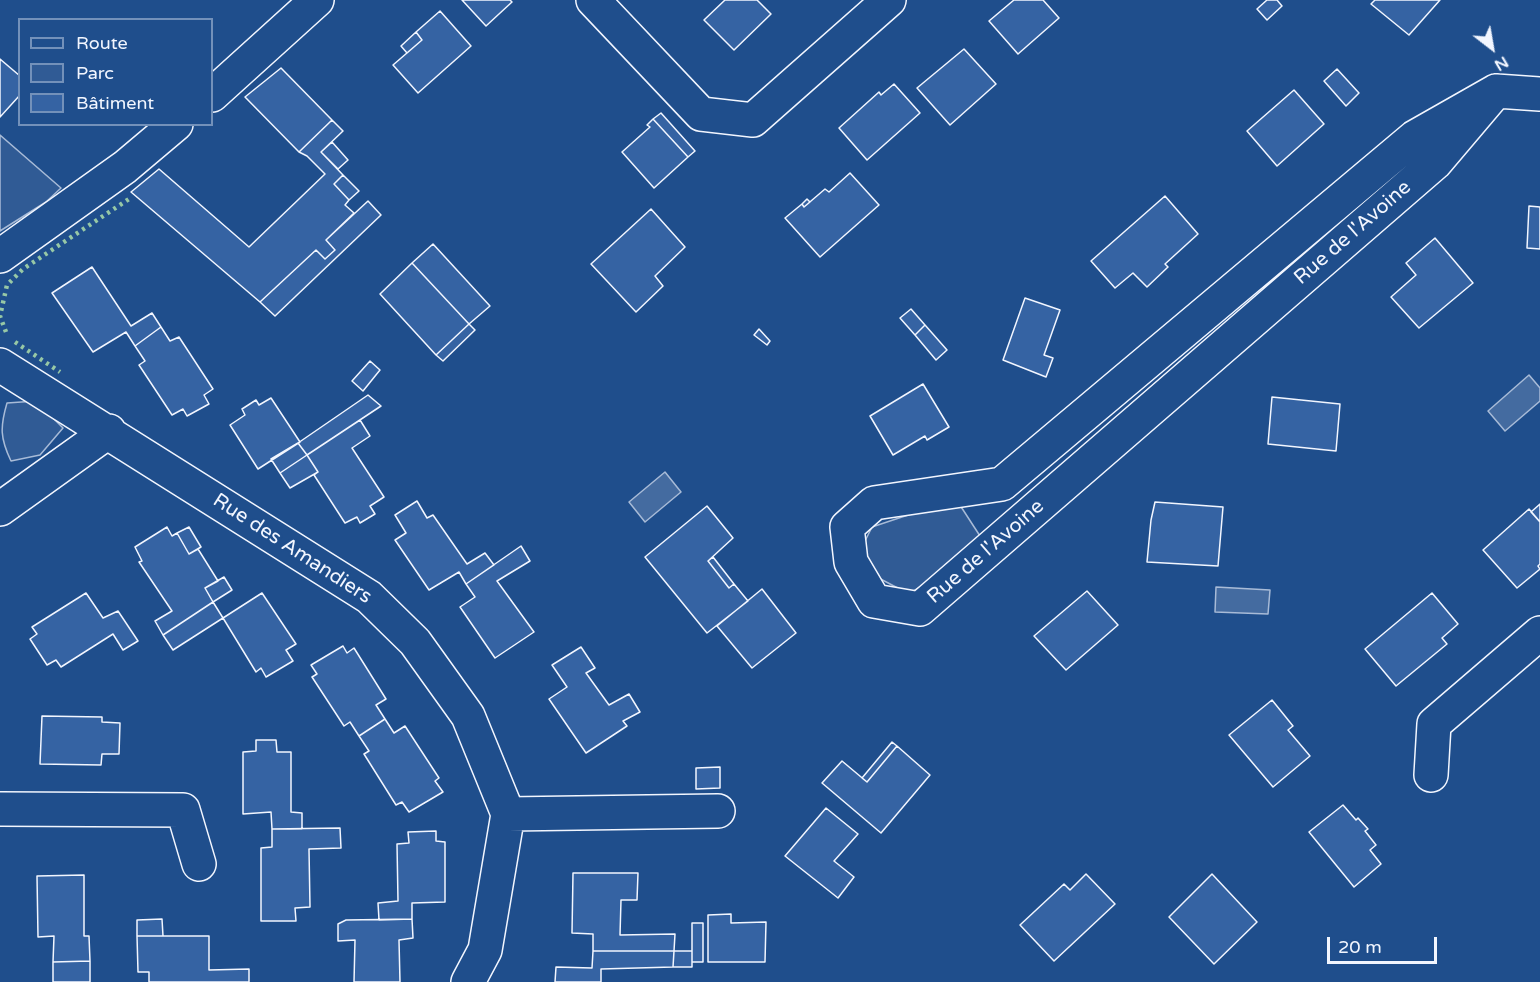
<!DOCTYPE html>
<html>
<head>
<meta charset="utf-8">
<style>
	body { margin:0 }
	#map { position:relative; width:1540px; height:982px; overflow:hidden; background:#1f4e8c; font-family:"Varela Round",sans-serif }
	canvas { display:block }
	.legend { position:absolute; left:18px; top:18px; width:195px; height:108px; box-sizing:border-box; background:#1f4e8c; border:2px solid #7391ba; margin:0; padding:8px 10px; list-style:none; font-size:18px; color:#f2f6ff }
	.legend li { display:flex; align-items:center; gap:12px; height:30px }
	.legend b { width:30px; border:2px solid #7391ba }
	.north { position:absolute; left:1462px; top:18px; width:60px; height:60px; -webkit-text-stroke:4px #1f4e8c; paint-order:stroke; rotate:149deg; font-size:16px; font-weight:700; line-height:24px; text-align:center; color:#f2f6ff }
	.north::after { content:''; display:block; margin:auto; width:21px; height:27px; background:#f2f6ff; clip-path:polygon(50% 0,100% 100%,50% 72%,0 100%) }
	.scale { position:absolute; left:1327px; top:937px; width:110px; height:27px; box-sizing:border-box; border:3px solid #f2f6ff; border-top:0; padding-left:8px; font-size:18px; line-height:21px; white-space:nowrap; color:#f2f6ff; -webkit-text-stroke:4px #1f4e8c; paint-order:stroke }
</style>
</head>
<body>
<div id="map">
<canvas width="1540" height="982"></canvas>
<ul class="legend">
<li><b style="height:8px;background:#1f4e8c"></b>Route</li>
<li><b style="height:16px;background:#305b95"></b>Parc</li>
<li><b style="height:16px;background:#3563a3"></b>Bâtiment</li>
</ul>
<div class="north">N</div>
<div class="scale">20 m</div>
</div>
<script>
const g = document.querySelector('canvas').getContext('2d');
g.lineJoin = 'round';
function fill(path, color) { g.fillStyle = color; g.fill(path, 'evenodd'); }
function trace(path, color, width, dash) { g.strokeStyle = color; g.lineWidth = width; g.lineCap = dash ? 'butt' : 'round'; g.setLineDash(dash || []); g.stroke(path); }
function write(font, color, halo, rows, align = 'center') {
  g.font = font + ' "Varela Round",sans-serif'; g.lineWidth = 4.5; g.setLineDash([]); g.textBaseline = 'middle'; g.strokeStyle = halo; g.fillStyle = color; for (const [text, x, y, turn = 0] of rows) {
    g.save(); g.translate(x, y); g.rotate((+turn || 0) * Math.PI / 180); g.textAlign = isNaN(turn) ? turn : align; if (halo) g.strokeText(text, 0, 0); g.fillText(text, 0, 0); g.restore();
  }
}
const green = new Path2D(`
	M 0,135 L 61,188 L 46,202 L 0,231 Z
	M 36,401 L 63,428 L 40,455 L 11,461 C 0,438 0,427 7,403 Z
	M 956,499 L 980,536 L 943,572 L 909,594 L 873,575 L 862,547 L 872,527 Z`);
fill(green, '#305b95');
trace(green, '#a8bbd7', 1.5);
const water = new Path2D(`
	M 1529,375 L 1540,388 L 1540,401 L 1505,431 L 1488,411 Z
	M 665,472 L 681,492 L 645,522 L 629,502 Z
	M 1216,587 L 1270,590 L 1268,614 L 1215,612 Z`);
fill(water, '#446ba0');
trace(water, '#a8bbd7', 1.5);
const building = new Path2D(`
	M 462,0 L 510,0 L 512,2 L 486,26 Z
	M 725,0 L 757,0 L 771,14 L 734,50 L 704,20 Z
	M 1014,0 L 1043,0 L 1059,18 L 1018,54 L 989,21 Z
	M 1267,0 L 1277,0 L 1282,6 L 1267,20 L 1257,9 Z
	M 1375,0 L 1440,0 L 1409,35 L 1371,4 Z
	M 440,11 L 471,46 L 418,93 L 393,65 L 422,40 L 416,32 Z
	M 416,32 L 422,40 L 407,53 L 401,46 Z
	M 964,49 L 996,84 L 950,125 L 917,88 Z
	M 0,59 L 20,76 L 20,95 L 0,117 Z
	M 281,68 L 332,120 L 299,152 L 245,97 Z
	M 1337,69 L 1359,93 L 1346,106 L 1324,81 Z
	M 894,84 L 920,113 L 867,160 L 839,128 L 879,92 L 881,95 Z
	M 1294,90 L 1324,124 L 1277,166 L 1247,131 Z
	M 661,113 L 695,151 L 688,157 L 653,119 Z
	M 653,119 L 688,157 L 654,188 L 622,152 L 650,127 L 647,125 Z
	M 332,120 L 343,131 L 321,152 L 343,175 L 334,184 L 349,200 L 345,205 L 354,213 L 326,240 L 335,250 L 325,259 L 316,250 L 260,302 L 131,192 L 159,169 L 249,247 L 325,174 L 307,156 L 299,152 Z
	M 332,142 L 348,160 L 338,169 L 321,152 Z
	M 850,173 L 879,205 L 820,257 L 785,218 L 802,204 L 804,207 L 825,189 L 829,192 Z
	M 343,175 L 359,191 L 349,200 L 334,184 Z
	M 1165,196 L 1198,234 L 1165,264 L 1168,267 L 1147,287 L 1133,273 L 1115,288 L 1091,261 Z
	M 807,199 L 810,202 L 804,207 L 802,204 Z
	M 368,201 L 381,215 L 275,316 L 260,302 L 316,250 L 325,259 L 335,250 L 326,240 Z
	M 1529,206 L 1540,207 L 1540,249 L 1527,248 Z
	M 651,209 L 685,247 L 655,276 L 663,286 L 636,312 L 591,264 Z
	M 1435,238 L 1473,283 L 1419,328 L 1391,297 L 1416,275 L 1406,263 Z
	M 433,244 L 490,306 L 469,324 L 412,263 Z
	M 412,263 L 469,324 L 436,355 L 380,294 Z
	M 92,267 L 131,326 L 152,313 L 161,327 L 135,346 L 126,332 L 93,352 L 52,293 Z
	M 1025,298 L 1060,310 L 1044,355 L 1053,358 L 1046,377 L 1003,360 Z
	M 911,309 L 925,325 L 915,335 L 900,318 Z
	M 469,324 L 475,330 L 443,361 L 436,355 Z
	M 925,325 L 947,350 L 936,360 L 915,335 Z
	M 161,327 L 170,341 L 179,337 L 213,389 L 204,395 L 209,404 L 187,416 L 183,409 L 172,415 L 139,365 L 145,361 L 135,346 Z
	M 759,329 L 770,341 L 767,345 L 754,335 Z
	M 370,361 L 380,370 L 363,391 L 352,381 Z
	M 923,384 L 949,427 L 927,440 L 925,436 L 893,455 L 870,416 Z
	M 368,395 L 381,406 L 307,455 L 298,443 Z
	M 1272,397 L 1340,404 L 1336,451 L 1268,444 Z
	M 271,398 L 300,442 L 258,469 L 230,425 L 245,415 L 242,409 L 256,400 L 259,405 Z
	M 360,420 L 370,436 L 352,448 L 384,497 L 370,506 L 375,514 L 360,523 L 357,517 L 345,523 L 314,475 L 318,472 L 307,455 Z
	M 298,443 L 307,455 L 280,473 L 271,459 Z
	M 307,455 L 318,472 L 290,488 L 280,473 Z
	M 417,501 L 427,518 L 433,515 L 467,564 L 485,553 L 494,565 L 466,584 L 459,572 L 429,590 L 395,540 L 406,533 L 395,515 Z
	M 1155,502 L 1223,507 L 1218,566 L 1147,562 L 1151,520 Z
	M 1540,504 L 1540,522 L 1531,512 Z
	M 707,506 L 733,538 L 708,561 L 729,588 L 734,584 L 748,601 L 707,633 L 645,557 Z
	M 1529,509 L 1540,522 L 1540,564 L 1538,566 L 1540,569 L 1517,588 L 1483,550 Z
	M 167,527 L 172,536 L 177,533 L 189,554 L 198,549 L 218,581 L 205,588 L 213,602 L 163,635 L 155,621 L 172,611 L 139,562 L 142,561 L 135,547 Z
	M 189,527 L 201,547 L 189,554 L 177,533 Z
	M 521,546 L 530,561 L 497,581 L 534,632 L 495,658 L 460,607 L 475,597 L 466,584 Z
	M 713,557 L 734,584 L 729,588 L 708,561 Z
	M 224,577 L 232,590 L 213,602 L 205,588 Z
	M 762,589 L 796,633 L 752,668 L 717,626 Z
	M 1087,591 L 1118,625 L 1066,670 L 1034,636 Z
	M 86,593 L 103,618 L 118,611 L 138,641 L 123,650 L 113,634 L 61,667 L 56,660 L 47,665 L 30,639 L 37,634 L 32,627 Z
	M 262,593 L 296,644 L 286,650 L 293,661 L 266,677 L 261,668 L 256,672 L 223,618 Z
	M 1432,593 L 1458,624 L 1442,638 L 1447,644 L 1396,686 L 1365,649 Z
	M 213,602 L 223,618 L 173,650 L 163,635 Z
	M 343,646 L 347,653 L 354,648 L 386,699 L 376,705 L 385,719 L 359,736 L 350,722 L 344,726 L 312,677 L 317,674 L 311,665 Z
	M 581,647 L 595,668 L 586,673 L 609,705 L 629,694 L 640,712 L 623,721 L 627,726 L 586,753 L 549,699 L 567,687 L 552,665 Z
	M 1272,700 L 1293,726 L 1288,730 L 1310,756 L 1273,787 L 1229,735 Z
	M 42,716 L 102,717 L 102,722 L 120,723 L 119,754 L 102,754 L 101,765 L 40,764 Z
	M 385,719 L 394,733 L 405,726 L 439,778 L 435,781 L 443,792 L 409,812 L 402,802 L 396,805 L 364,754 L 369,751 L 359,736 Z
	M 256,740 L 276,740 L 277,752 L 291,752 L 291,812 L 302,813 L 302,829 L 272,829 L 271,812 L 243,814 L 243,752 L 256,751 Z
	M 892,742 L 897,746 L 867,782 L 862,778 Z
	M 897,746 L 930,775 L 881,833 L 822,783 L 842,761 L 867,782 Z
	M 720,767 L 720,788 L 696,789 L 696,768 Z
	M 1343,805 L 1356,820 L 1358,818 L 1368,829 L 1365,831 L 1376,845 L 1370,850 L 1381,864 L 1354,887 L 1309,832 Z
	M 826,808 L 858,834 L 834,861 L 854,877 L 838,898 L 785,856 Z
	M 340,828 L 341,848 L 309,849 L 310,907 L 295,908 L 296,921 L 261,921 L 261,848 L 272,847 L 272,829 Z
	M 436,831 L 436,841 L 445,842 L 445,902 L 412,903 L 412,919 L 379,920 L 378,903 L 398,901 L 397,844 L 409,843 L 408,832 Z
	M 573,873 L 638,873 L 637,900 L 621,900 L 620,935 L 675,934 L 674,951 L 593,951 L 593,934 L 572,933 Z
	M 1086,874 L 1115,904 L 1054,961 L 1020,925 L 1064,884 L 1070,890 Z
	M 1212,874 L 1257,922 L 1214,964 L 1169,917 Z
	M 84,875 L 84,936 L 89,936 L 90,961 L 53,962 L 54,936 L 38,937 L 37,876 Z
	M 731,914 L 731,923 L 766,922 L 765,962 L 708,962 L 708,915 Z
	M 162,919 L 163,936 L 137,936 L 137,920 Z
	M 412,919 L 413,938 L 399,940 L 400,982 L 354,982 L 355,940 L 338,941 L 338,924 L 346,920 Z
	M 692,923 L 703,923 L 703,962 L 692,962 Z
	M 137,936 L 209,936 L 209,970 L 249,969 L 249,982 L 149,982 L 149,972 L 138,972 Z
	M 593,951 L 674,951 L 673,967 L 601,969 L 601,982 L 555,982 L 556,967 L 592,968 Z
	M 674,951 L 692,951 L 692,967 L 673,967 Z
	M 90,961 L 90,982 L 53,982 L 53,962 Z`);
fill(building, '#3563a3');
trace(building, '#f2f6ff', 1.5);
const street = new Path2D(`
	M 593,0 L 701,114 L 753,120 L 889,0
	M 1496,91 L 1435,163 L 920,609 L 874,601 L 851,562 L 847,527 L 874,503 L 1002,484 L 1415,137 L 1496,91 L 1540,94
	M 212,95 L 317,0
	M 0,256 L 125,167 L 176,124
	M 0,365 L 369,597 L 415,642 L 468,716 L 508,814 L 485,950 L 468,982
	M 0,509 L 109,431
	M 1431,775 L 1434,724 L 1540,633
	M 0,809 L 183,810 L 199,864
	M 508,814 L 718,811`);
trace(street, '#f2f6ff', 36);
trace(street, '#1f4e8c', 33);
trace(new Path2D(`
	M 6,332 L 0,316 L 7,285 L 23,269 L 132,197
	M 15,342 L 60,372`), '#97c8a6', 4.5, [3, 4.5]);
write('20px', '#f2f6ff', '#1f4e8c', [
	["Rue de l'Avoine",1353,233,-41],
	["Rue des Amandiers",292,549,33],
	["Rue de l'Avoine",986,552,-41]
]);
</script>
</body>
</html>
